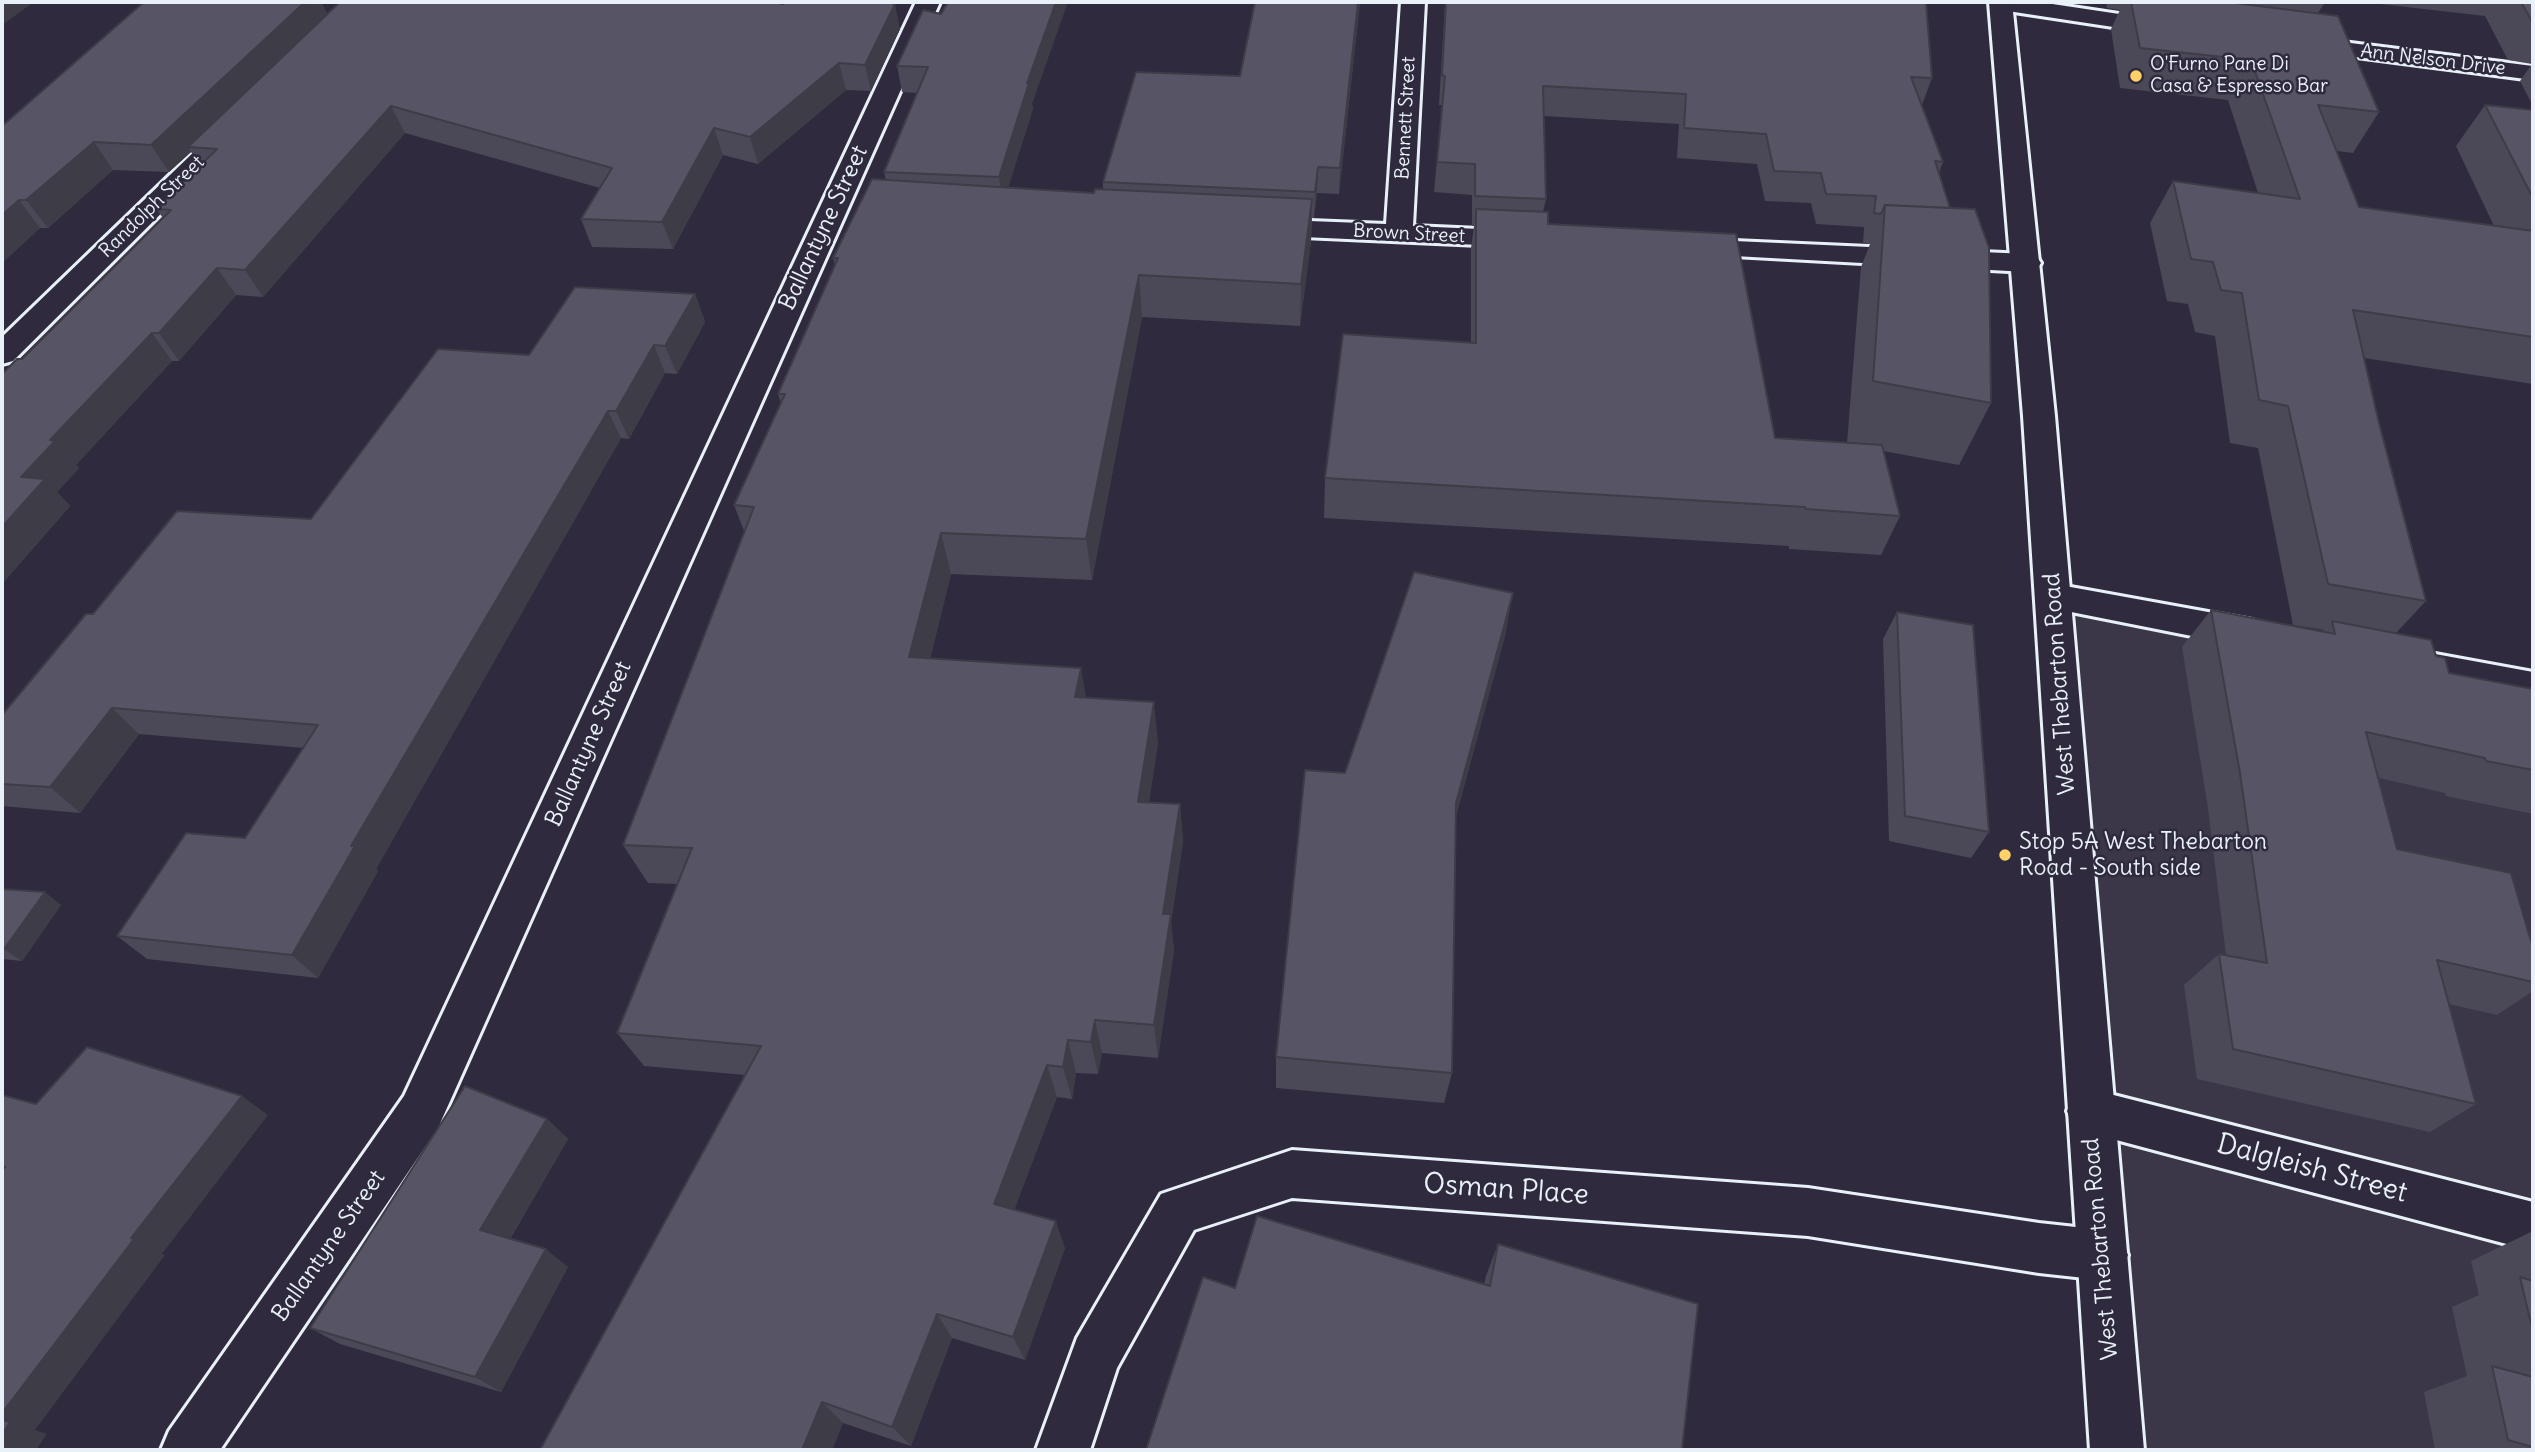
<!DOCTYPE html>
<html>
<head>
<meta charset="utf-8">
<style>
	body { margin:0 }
	#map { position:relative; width:2535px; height:1452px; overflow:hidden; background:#2f2a3d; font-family:Delius,sans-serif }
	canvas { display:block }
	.frame { position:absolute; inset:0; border:4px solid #e8f1f8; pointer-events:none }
</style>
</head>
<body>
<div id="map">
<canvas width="2535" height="1452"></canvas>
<div class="frame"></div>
</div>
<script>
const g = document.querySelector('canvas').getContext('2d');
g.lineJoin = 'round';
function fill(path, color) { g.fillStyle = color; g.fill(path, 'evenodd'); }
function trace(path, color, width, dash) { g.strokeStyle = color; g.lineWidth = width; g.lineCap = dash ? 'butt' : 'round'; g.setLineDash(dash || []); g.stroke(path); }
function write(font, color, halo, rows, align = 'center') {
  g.font = font + ' Delius,sans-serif'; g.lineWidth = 5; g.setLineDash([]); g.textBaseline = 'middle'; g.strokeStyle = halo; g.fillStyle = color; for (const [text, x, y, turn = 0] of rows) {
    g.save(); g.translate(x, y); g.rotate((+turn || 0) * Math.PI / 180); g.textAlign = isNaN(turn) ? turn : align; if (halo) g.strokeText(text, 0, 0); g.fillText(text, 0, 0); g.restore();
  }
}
fill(new Path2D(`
	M 2054,597 L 2533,686 L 2533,1450 L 2117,1450 Z`), '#3b3749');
const minor = new Path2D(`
	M 916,2 L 940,2 L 438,1128 L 220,1450 L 161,1450 L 169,1431 L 404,1096 Z
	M 1401,2 L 1425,2 L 1413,226 L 1524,231 L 1534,233 L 1538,239 L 1534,245 L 1524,247 L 1259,235 L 1249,233 L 1245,227 L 1249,221 L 1259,219 L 1386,224 Z
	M 1990,2 L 2039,2 L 2166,21 L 2174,23 L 2178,28 L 2174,33 L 2166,35 L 2001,10 L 1993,8 Z
	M 2303,37 L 2533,66 L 2533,80 L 2295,49 L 2291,44 L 2295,39 Z
	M 236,117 L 245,120 L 249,125 L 245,130 L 13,361 L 2,364 L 2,337 L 227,120 Z
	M 1689,239 L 2027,254 L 2037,257 L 2041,263 L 2037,269 L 2027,272 L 1679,253 L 1675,247 L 1679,241 Z
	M 2054,584 L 2252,620 L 2265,624 L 2270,634 L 2265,644 L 2252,648 L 2041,606 L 2036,597 L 2041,588 Z
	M 2397,647 L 2533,672 L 2533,700 L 2384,671 L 2378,661 L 2384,651 Z
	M 2090,1089 L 2533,1202 L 2533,1251 L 2090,1133 L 2073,1127 L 2067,1111 L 2073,1095 Z
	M 1292,1150 L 1808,1188 L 2039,1223 L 2103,1230 L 2121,1237 L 2128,1255 L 2121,1273 L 2103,1280 L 2039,1273 L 1808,1236 L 1292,1198 L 1194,1230 L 1117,1368 L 1090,1450 L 1036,1450 L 1077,1338 L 1161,1194 Z`);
const tertiary = new Path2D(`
	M 1989,2 L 2012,2 L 2055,416 L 2144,1450 L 2090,1450 L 2023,416 Z`);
trace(minor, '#e8f1f8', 6);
trace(tertiary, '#e8f1f8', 6);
fill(minor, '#2f2a3d');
fill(tertiary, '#2f2a3d');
fill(new Path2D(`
	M 321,2 L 327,14 L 900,29 L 871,91 L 846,90 L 758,164 L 723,155 L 673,249 L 592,247 L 581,219 L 600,188 L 405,133 L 263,297 L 236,295 L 179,361 L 172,361 L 76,465 L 79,468 L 57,492 L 70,506 L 2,584 L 2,374 L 22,359 L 163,218 L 156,209 L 200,166 L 191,152 L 169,172 L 113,170 L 48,228 L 40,228 L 2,263 L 2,126 Z
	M 1360,2 L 1339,194 L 1317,193 L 1314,218 L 1312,218 L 1311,241 L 1300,326 L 1142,317 L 1092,580 L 951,574 L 930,658 L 1086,698 L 1158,742 L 1149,802 L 1180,804 L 1183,842 L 1171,922 L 1174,950 L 1158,1058 L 1102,1053 L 1098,1074 L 1076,1073 L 1072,1099 L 1057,1097 L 1014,1210 L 1065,1248 L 1025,1360 L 952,1338 L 911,1446 L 843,1423 L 832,1450 L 540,1450 L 745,1075 L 644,1066 L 617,1033 L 678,884 L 648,883 L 623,845 L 744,531 L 734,505 L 781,403 L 778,394 L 835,265 L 833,258 L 886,180 L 884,172 L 917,93 L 902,92 L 897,66 L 941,14 L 1032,104 L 1033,109 L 1008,187 L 1094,193 L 1103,190 L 1103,182 L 1240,76 Z
	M 1445,2 L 1926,2 L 1932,78 L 1922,105 L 1943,162 L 1939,173 L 1991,403 L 1959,465 L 1883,451 L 1900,516 L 1881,555 L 1789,549 L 1789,546 L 1324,518 L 1325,478 L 1471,343 L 1471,248 L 1474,226 L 1472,226 L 1472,195 L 1434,192 L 1442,105 L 1439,105 ZM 1544,116 L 1679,124 L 1677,158 L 1757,164 L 1765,201 L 1811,203 L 1816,224 L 1864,227 L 1863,244 L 1870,244 L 1861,267 L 1847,443 L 1775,438 L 1548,224 L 1543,212 L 1546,199 Z
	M 2106,2 L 2325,2 L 2318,13 L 2379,112 L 2353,153 L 2337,151 L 2359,207 L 2494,226 L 2456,146 L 2485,105 L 2533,110 L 2533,384 L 2364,358 L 2379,423 L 2426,601 L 2396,633 L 2436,656 L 2449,673 L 2533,689 L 2533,814 L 2446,796 L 2445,793 L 2379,778 L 2397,849 L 2533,948 L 2533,991 L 2497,1015 L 2449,1004 L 2476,1104 L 2430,1132 L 2197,1079 L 2184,985 L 2219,954 L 2226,955 L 2208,808 L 2182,647 L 2211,610 L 2323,631 L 2324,630 L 2293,625 L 2258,448 L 2230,443 L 2215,336 L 2195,332 L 2188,304 L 2167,301 L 2150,223 L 2173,181 L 2258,193 L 2228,100 L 2120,88 L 2111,29 L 2120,10 L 2107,8 Z
	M 2363,2 L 2533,2 L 2533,106 L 2520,81 L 2532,64 L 2508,60 L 2485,16 Z
	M 695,294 L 705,322 L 677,374 L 665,373 L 629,439 L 621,438 L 376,869 L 378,871 L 318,978 L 147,959 L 117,936 L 245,838 L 304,748 L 139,734 L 80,813 L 2,806 L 2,715 L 93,614 L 311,519 L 529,355 Z
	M 1897,612 L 1989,832 L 1971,858 L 1889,841 L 1883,639 Z
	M 1506,632 L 1456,816 L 1452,1073 L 1444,1103 L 1276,1088 L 1276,1057 L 1345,773 Z
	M 2,889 L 61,905 L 22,961 L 2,959 Z
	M 547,1119 L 568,1139 L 510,1239 L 568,1267 L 501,1392 L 340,1344 L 310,1328 Z
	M 2533,1231 L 2533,1450 L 2435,1450 L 2424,1392 L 2467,1376 L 2452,1307 L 2479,1295 L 2471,1261 Z
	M 1498,1244 L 1682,1450 L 1235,1288 L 1484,1285 L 1486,1276 Z`), '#4b4957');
fill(new Path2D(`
	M 2,2 L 34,2 L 2,25 Z
	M 305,2 L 321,2 L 330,18 L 188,147 L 191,152 L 169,172 L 151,145 Z
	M 1056,2 L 1068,2 L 1032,104 L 1033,109 L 1003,204 L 999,177 L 1027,83 Z
	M 1358,2 L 1360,2 L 1339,194 L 1340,168 Z
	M 895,4 L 900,29 L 871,91 L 865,65 Z
	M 839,63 L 846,90 L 758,164 L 750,137 Z
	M 391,106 L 405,133 L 263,297 L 245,270 Z
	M 714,128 L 723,155 L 673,249 L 662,222 Z
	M 94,142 L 113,170 L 48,228 L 26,200 Z
	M 1318,167 L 1317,193 L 1314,218 L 1315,192 Z
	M 1312,199 L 1311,241 L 1300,326 L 1301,284 Z
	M 19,200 L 40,228 L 2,263 L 2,215 Z
	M 217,268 L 236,295 L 179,361 L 159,333 Z
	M 1139,275 L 1142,317 L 1092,580 L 1086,539 Z
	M 695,294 L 705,322 L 677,374 L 665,346 Z
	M 152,333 L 172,361 L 76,465 L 79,468 L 57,492 L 70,506 L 2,584 L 2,527 L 21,477 L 50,440 Z
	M 654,345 L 665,373 L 629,439 L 616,411 Z
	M 608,411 L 621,438 L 376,869 L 378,871 L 318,978 L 292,955 L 351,846 Z
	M 941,533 L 951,574 L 921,697 L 909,657 Z
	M 1513,593 L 1506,632 L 1449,840 L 1456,803 Z
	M 1081,668 L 1088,708 L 1075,697 Z
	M 1154,702 L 1158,742 L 1143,840 L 1138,802 Z
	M 112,708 L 139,734 L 80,813 L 50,787 Z
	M 1180,804 L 1183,842 L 1171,922 L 1174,950 L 1158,1058 L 1154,1025 L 1163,914 Z
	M 45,892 L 61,905 L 22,961 L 4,949 Z
	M 1095,1020 L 1102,1053 L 1098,1074 L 1091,1042 Z
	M 1068,1040 L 1076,1073 L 1072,1099 L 1063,1067 Z
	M 1047,1065 L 1057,1097 L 1006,1232 L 994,1204 Z
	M 242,1096 L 268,1115 L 162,1254 L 165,1255 L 35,1430 L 47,1434 L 36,1450 L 2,1450 L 2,1413 L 131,1238 Z
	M 547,1119 L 568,1139 L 504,1248 L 480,1230 Z
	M 1056,1221 L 1065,1248 L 1025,1360 L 1013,1337 Z
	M 546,1249 L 568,1267 L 501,1392 L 475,1377 Z
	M 937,1314 L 952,1338 L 911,1446 L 892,1427 Z
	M 822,1402 L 843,1423 L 832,1450 L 802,1450 Z`), '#3d3c47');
const building = new Path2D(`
	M 144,2 L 305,2 L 151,145 L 94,142 L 26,200 L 19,200 L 2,215 L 2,126 Z
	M 340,2 L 772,2 L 783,4 L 787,2 L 886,2 L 895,4 L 865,65 L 839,63 L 750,137 L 714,128 L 662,222 L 581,219 L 612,168 L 391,106 L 245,270 L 217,268 L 159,333 L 152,333 L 50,440 L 55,441 L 21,477 L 45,479 L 2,527 L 2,374 L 17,359 L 22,359 L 171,210 L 156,209 L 217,149 L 188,147 Z
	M 948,2 L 1056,2 L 1027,83 L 1029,83 L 999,177 L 884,172 L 928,67 L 897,66 L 923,10 L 941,14 Z
	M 1255,2 L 1358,2 L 1340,168 L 1318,167 L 1315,192 L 1103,182 L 1136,72 L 1240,76 Z
	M 1446,2 L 1926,2 L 1932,78 L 1911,77 L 1943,162 L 1935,161 L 1950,208 L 1885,205 L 1881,214 L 1874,213 L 1876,196 L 1826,194 L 1821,173 L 1774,171 L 1766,134 L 1684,128 L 1686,94 L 1543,86 L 1546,199 L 1475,196 L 1475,164 L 1437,162 L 1445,76 L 1442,75 Z
	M 2131,2 L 2227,2 L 2338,16 L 2379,112 L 2318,105 L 2359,207 L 2533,231 L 2533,337 L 2353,310 L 2379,423 L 2426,601 L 2328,584 L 2288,406 L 2259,400 L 2242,293 L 2221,290 L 2213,262 L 2191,259 L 2173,181 L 2300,199 L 2251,60 L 2140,48 Z
	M 2521,2 L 2533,2 L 2533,23 Z
	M 2485,105 L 2533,110 L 2533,198 Z
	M 872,179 L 1094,193 L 1095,189 L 1312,199 L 1301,284 L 1139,275 L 1086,539 L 941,533 L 909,657 L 1081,668 L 1075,697 L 1154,702 L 1138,802 L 1180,804 L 1163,914 L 1171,914 L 1154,1025 L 1095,1020 L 1091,1042 L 1068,1040 L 1063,1067 L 1047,1065 L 994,1204 L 1056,1221 L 1013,1337 L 937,1314 L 892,1427 L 822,1402 L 802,1450 L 540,1450 L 761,1046 L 617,1033 L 692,848 L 623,845 L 754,507 L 734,505 L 785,394 L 778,394 L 838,258 L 833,258 Z
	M 1885,205 L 1975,209 L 1989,248 L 1991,403 L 1873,381 Z
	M 1476,209 L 1548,212 L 1548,224 L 1736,234 L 1775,438 L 1882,445 L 1900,516 L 1806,509 L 1805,507 L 1325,478 L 1343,334 L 1476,343 Z
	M 575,287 L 695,294 L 665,346 L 654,345 L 616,411 L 608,411 L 351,846 L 355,846 L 292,955 L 117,936 L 186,833 L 245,838 L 318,725 L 112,708 L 50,787 L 2,784 L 2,715 L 86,614 L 93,614 L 177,511 L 311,519 L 438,349 L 529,355 Z
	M 1414,572 L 1513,593 L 1456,803 L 1452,1073 L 1276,1057 L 1305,770 L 1345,773 Z
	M 2211,610 L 2335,634 L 2332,621 L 2431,640 L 2436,656 L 2445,658 L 2449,673 L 2533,689 L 2533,770 L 2486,761 L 2485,758 L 2366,732 L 2397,849 L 2511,873 L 2533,948 L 2533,982 L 2437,960 L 2476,1104 L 2233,1049 L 2219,954 L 2267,963 L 2240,773 Z
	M 1897,612 L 1973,625 L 1989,832 L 1905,816 Z
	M 2,889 L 45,892 L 4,949 L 2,948 Z
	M 87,1047 L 242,1096 L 131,1238 L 134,1239 L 2,1413 L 2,1170 L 5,1167 L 2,1166 L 2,1095 L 36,1104 Z
	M 465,1086 L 547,1119 L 480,1230 L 546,1249 L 475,1377 L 310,1328 Z
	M 1257,1216 L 1490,1286 L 1498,1244 L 1698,1304 L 1682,1450 L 1146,1450 L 1203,1277 L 1235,1288 Z
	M 2520,1277 L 2533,1281 L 2533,1332 Z
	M 2492,1366 L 2533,1377 L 2533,1447 L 2508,1440 Z
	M 2,1420 L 10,1422 L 2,1434 Z`);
fill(building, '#575565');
trace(building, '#3d3c47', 2);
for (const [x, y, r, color] of [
	[2136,76,7,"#ffd166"],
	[2005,855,7,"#ffd166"]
]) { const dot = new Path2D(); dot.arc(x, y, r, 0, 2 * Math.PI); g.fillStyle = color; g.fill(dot); trace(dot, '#2f2a3d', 2.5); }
write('19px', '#e8f1f8', '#2f2a3d', [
	["Ann Nelson Drive",2433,60,7],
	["Bennett Street",1406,118,-87],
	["Randolph Street",152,207,-44],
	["Brown Street",1409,234,3]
]);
write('19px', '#e8f1f8', '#2f2a3d', [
	["O'Furno Pane Di",2150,65],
	["Casa & Espresso Bar",2150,87]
], 'left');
write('23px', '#e8f1f8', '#2f2a3d', [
	["Ballantyne Street",824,228,-65],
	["West Thebarton Road",2060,684,-94],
	["Ballantyne Street",589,744,-66],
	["Ballantyne Street",329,1246,-55],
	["West Thebarton Road",2101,1249,-95]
]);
write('23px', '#e8f1f8', '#2f2a3d', [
	["Stop 5A West Thebarton",2019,842],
	["Road - South side",2019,868]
], 'left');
write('28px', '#e8f1f8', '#2f2a3d', [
	["Dalgleish Street",2312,1169,15],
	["Osman Place",1506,1190,4]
]);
</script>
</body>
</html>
